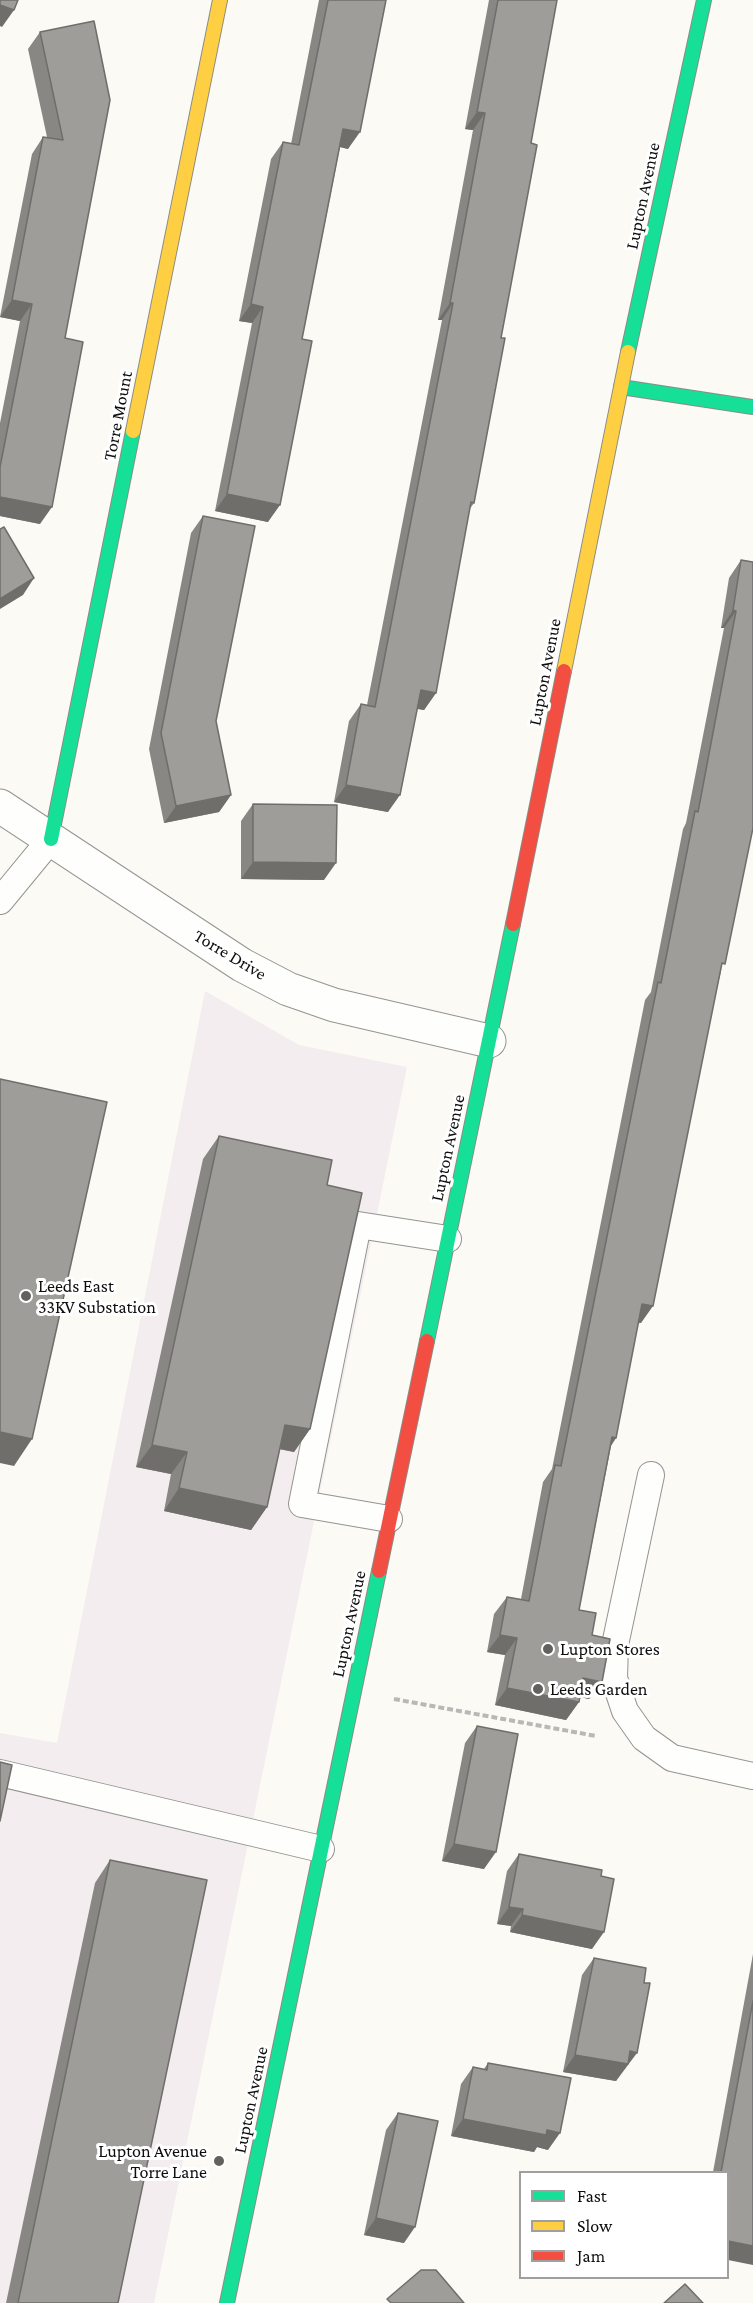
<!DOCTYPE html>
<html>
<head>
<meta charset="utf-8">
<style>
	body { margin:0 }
	#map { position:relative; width:753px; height:2303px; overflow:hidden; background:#fbfaf4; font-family:"Crimson Pro",serif }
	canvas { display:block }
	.legend { position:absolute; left:519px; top:2171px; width:210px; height:108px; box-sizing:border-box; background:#fff; border:2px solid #9f9f9f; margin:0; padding:8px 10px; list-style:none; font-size:18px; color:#0e0e0e }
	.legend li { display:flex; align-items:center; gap:12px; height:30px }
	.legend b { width:30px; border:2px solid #9f9f9f }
</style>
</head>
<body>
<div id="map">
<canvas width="753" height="2303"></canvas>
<ul class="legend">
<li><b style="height:8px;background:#16e098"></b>Fast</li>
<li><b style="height:8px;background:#ffcf43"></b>Slow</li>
<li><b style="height:8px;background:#f24e42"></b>Jam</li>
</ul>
</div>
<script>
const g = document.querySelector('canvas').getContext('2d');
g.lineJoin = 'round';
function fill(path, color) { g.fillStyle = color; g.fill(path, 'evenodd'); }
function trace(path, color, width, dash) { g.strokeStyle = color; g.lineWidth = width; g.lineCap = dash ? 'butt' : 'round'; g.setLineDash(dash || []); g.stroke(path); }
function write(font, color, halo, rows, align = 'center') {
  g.font = font + ' "Crimson Pro",serif'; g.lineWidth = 6; g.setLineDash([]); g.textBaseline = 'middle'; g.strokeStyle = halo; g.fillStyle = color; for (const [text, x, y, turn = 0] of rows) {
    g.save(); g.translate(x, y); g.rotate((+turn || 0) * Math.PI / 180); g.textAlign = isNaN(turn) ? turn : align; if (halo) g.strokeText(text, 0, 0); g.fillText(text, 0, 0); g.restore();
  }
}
fill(new Path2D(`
	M 205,991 L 299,1045 L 407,1067 L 154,2303 L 0,2303 L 0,1733 L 57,1743 Z`), '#f3edf0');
const lane = new Path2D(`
	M 0,901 L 51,839
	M 651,1475 L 615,1645 L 614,1678 L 625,1711 L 644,1738 L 672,1758 L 753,1776
	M 389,1519 L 302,1504 L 358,1225 L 448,1239
	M 0,1773 L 321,1849`);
const street = new Path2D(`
	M 0,806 L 242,965 L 288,989 L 334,1005 L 489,1041`);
const fast = new Path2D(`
	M 628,352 L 704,0
	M 621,387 L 753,407
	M 51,839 L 133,431
	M 427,1341 L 513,924
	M 227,2303 L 379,1571`);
const slow = new Path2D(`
	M 133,431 L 220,0
	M 564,671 L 628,352`);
const jam = new Path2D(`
	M 513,924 L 564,671
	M 379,1571 L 427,1341`);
trace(lane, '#959492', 28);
trace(street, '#959492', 35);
trace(fast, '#8b8b88', 16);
trace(slow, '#8b8b88', 16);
trace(jam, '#8b8b88', 16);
trace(new Path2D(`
	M 394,1699 L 596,1736`), '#b8b8b7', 4, [6, 3]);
trace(lane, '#fefefd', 26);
trace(street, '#fefefd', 33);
trace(fast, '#16e098', 14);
trace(slow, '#ffcf43', 14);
trace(jam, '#f24e42', 14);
fill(new Path2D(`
	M 319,0 L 386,0 L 348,149 L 340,147 L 302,339 L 268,522 L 215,511 L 252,323 L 239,321 L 271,159 L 283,142 L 291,144 Z
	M 489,0 L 557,0 L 531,143 L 501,338 L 474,503 L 469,510 L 436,693 L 424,710 L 417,709 L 388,812 L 334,802 L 349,721 L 361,704 L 367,705 L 442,320 L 438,320 L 473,130 L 465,129 Z
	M 94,21 L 65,338 L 40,524 L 0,516 L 0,423 L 20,321 L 0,317 L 32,154 L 43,137 L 47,137 L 28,49 L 40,32 Z
	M 203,516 L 216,721 L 231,795 L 219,812 L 164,823 L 149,749 L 191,533 Z
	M 741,560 L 721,971 L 641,1323 L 638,1323 L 616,1438 L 611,1446 L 579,1610 L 592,1635 L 602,1682 L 589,1699 L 580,1697 L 579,1702 L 566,1720 L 495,1705 L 505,1655 L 487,1652 L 494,1614 L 507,1597 L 521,1599 L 543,1482 L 552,1469 L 645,1000 L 651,992 L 683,829 L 686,823 L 724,628 L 721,628 L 729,578 Z
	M 253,804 L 324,880 L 241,879 L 241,821 Z
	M 219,1136 L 327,1185 L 310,1429 L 294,1452 L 280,1449 L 267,1507 L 251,1530 L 164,1511 L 171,1474 L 136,1467 L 203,1159 Z
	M 477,1726 L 484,1869 L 442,1861 L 465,1743 Z
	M 519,1854 L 601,1876 L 592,1949 L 510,1932 L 511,1926 L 497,1924 L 507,1871 Z
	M 110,1860 L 118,2303 L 6,2303 L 95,1883 Z
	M 753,1954 L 753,2265 L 728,2172 L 713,2172 Z
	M 594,1958 L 644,1983 L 625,2069 L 624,2069 L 616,2081 L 563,2072 L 582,1975 Z
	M 488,2063 L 548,2150 L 537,2147 L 534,2152 L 451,2136 L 461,2084 L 473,2067 L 484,2069 Z
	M 398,2113 L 404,2243 L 364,2235 L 386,2130 Z`), '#888784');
fill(new Path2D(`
	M 0,5 L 14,10 L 2,27 L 0,26 Z
	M 477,112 L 485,113 L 473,130 L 465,129 Z
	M 343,129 L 360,132 L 348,149 L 332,145 Z
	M 12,300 L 32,304 L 20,321 L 0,317 Z
	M 450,303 L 453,303 L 442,320 L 438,320 Z
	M 251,304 L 263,307 L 252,323 L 239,321 Z
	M 227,494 L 280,505 L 268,522 L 215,511 Z
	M 0,497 L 52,507 L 40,524 L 0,516 Z
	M 34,578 L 23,595 L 0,609 L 0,599 Z
	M 733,610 L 736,611 L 724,628 L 721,628 Z
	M 421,690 L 436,693 L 424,710 L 409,707 Z
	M 346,785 L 400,795 L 388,812 L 334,802 Z
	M 231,795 L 219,812 L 164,823 L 176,806 Z
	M 253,862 L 336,863 L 324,880 L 241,879 Z
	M 642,1304 L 653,1306 L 641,1323 L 630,1321 Z
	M 285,1425 L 310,1429 L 294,1452 L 269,1447 Z
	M 0,1432 L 32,1439 L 14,1466 L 0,1463 Z
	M 612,1437 L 616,1438 L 604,1455 Z
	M 152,1445 L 187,1452 L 171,1474 L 136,1467 Z
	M 179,1488 L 267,1507 L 251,1530 L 164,1511 Z
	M 500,1635 L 517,1638 L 505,1655 L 487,1652 Z
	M 583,1678 L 602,1682 L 589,1699 L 571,1695 Z
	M 507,1688 L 579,1702 L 566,1720 L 495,1705 Z
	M 454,1844 L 496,1852 L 484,1869 L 442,1861 Z
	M 509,1907 L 523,1909 L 511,1926 L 497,1924 Z
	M 522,1915 L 604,1932 L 592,1949 L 510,1932 Z
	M 630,2051 L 637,2053 L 616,2081 L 563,2072 L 575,2055 Z
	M 463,2119 L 547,2130 L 560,2133 L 548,2150 L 537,2147 L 534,2152 L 451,2136 Z
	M 376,2218 L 415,2227 L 404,2243 L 364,2235 Z
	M 728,2241 L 753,2246 L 753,2265 L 728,2260 Z`), '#6f6e6b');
const building = new Path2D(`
	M 0,0 L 18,0 L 14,10 L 0,5 Z
	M 328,0 L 386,0 L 360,132 L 343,129 L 302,339 L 312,341 L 280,505 L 227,494 L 263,307 L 251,304 L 283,142 L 299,145 Z
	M 498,0 L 557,0 L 531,143 L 537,145 L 501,338 L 505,338 L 474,503 L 471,502 L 436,693 L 421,690 L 400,795 L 346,785 L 361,704 L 375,707 L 453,303 L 450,303 L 485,113 L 477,112 Z
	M 94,21 L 110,100 L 65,338 L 83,342 L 52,507 L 0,497 L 0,467 L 32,304 L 12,300 L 43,137 L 63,140 L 40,32 Z
	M 203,516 L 255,526 L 216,721 L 231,795 L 176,806 L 161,733 Z
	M 4,527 L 34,578 L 0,599 L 0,529 Z
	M 741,560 L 753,562 L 753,828 L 725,964 L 722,963 L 653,1306 L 642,1304 L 616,1438 L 612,1437 L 579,1610 L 596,1613 L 592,1635 L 610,1639 L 602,1682 L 583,1678 L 579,1702 L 507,1688 L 517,1638 L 500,1635 L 507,1597 L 529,1601 L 555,1465 L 561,1466 L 658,982 L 661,983 L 695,811 L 698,812 L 736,611 L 733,610 Z
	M 253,804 L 337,805 L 336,863 L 253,862 Z
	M 0,1079 L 107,1102 L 32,1439 L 0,1432 Z
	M 219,1136 L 332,1160 L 327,1185 L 362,1193 L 310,1429 L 285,1425 L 267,1507 L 179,1488 L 187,1452 L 152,1445 Z
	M 477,1726 L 518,1734 L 496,1852 L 454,1844 Z
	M 0,1762 L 12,1765 L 0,1821 Z
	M 519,1854 L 602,1870 L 601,1876 L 614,1879 L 604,1932 L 522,1915 L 523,1909 L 509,1907 Z
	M 110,1860 L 207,1880 L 118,2303 L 18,2303 Z
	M 594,1958 L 646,1968 L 644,1983 L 650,1983 L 637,2053 L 630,2051 L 628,2064 L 575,2055 Z
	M 753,2001 L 753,2246 L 728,2241 L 728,2172 L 721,2172 Z
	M 488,2063 L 571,2078 L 560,2133 L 547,2130 L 546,2135 L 463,2119 L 473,2067 L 487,2070 Z
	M 398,2113 L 438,2121 L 415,2227 L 376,2218 Z
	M 421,2270 L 436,2270 L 464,2303 L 391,2303 L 387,2299 Z
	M 685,2284 L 703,2303 L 664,2303 Z`);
fill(building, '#9e9d99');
trace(building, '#6f6e6b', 1.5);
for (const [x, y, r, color] of [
	[26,1296,6,"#61615e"],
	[548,1649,6,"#61615e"],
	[538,1689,6,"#61615e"],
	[219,2161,6,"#61615e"]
]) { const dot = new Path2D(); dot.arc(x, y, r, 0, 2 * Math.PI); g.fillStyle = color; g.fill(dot); trace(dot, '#fff', 2); }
write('18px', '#0e0e0e', '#fff', [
	["Lupton Avenue",643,196,-78],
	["Torre Mount",118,416,-79],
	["Lupton Avenue",545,672,-79],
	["Torre Drive",230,955,31],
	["Lupton Avenue",448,1148,-78],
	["Lupton Avenue",349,1624,-78],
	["Lupton Avenue",251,2100,-78]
]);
write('18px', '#0e0e0e', '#fff', [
	["Leeds East",38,1286],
	["33KV Substation",38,1307],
	["Lupton Stores",560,1649],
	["Leeds Garden",550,1689],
	["Lupton Avenue",207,2151,"right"],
	["Torre Lane",207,2172,"right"]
], 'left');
</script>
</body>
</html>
